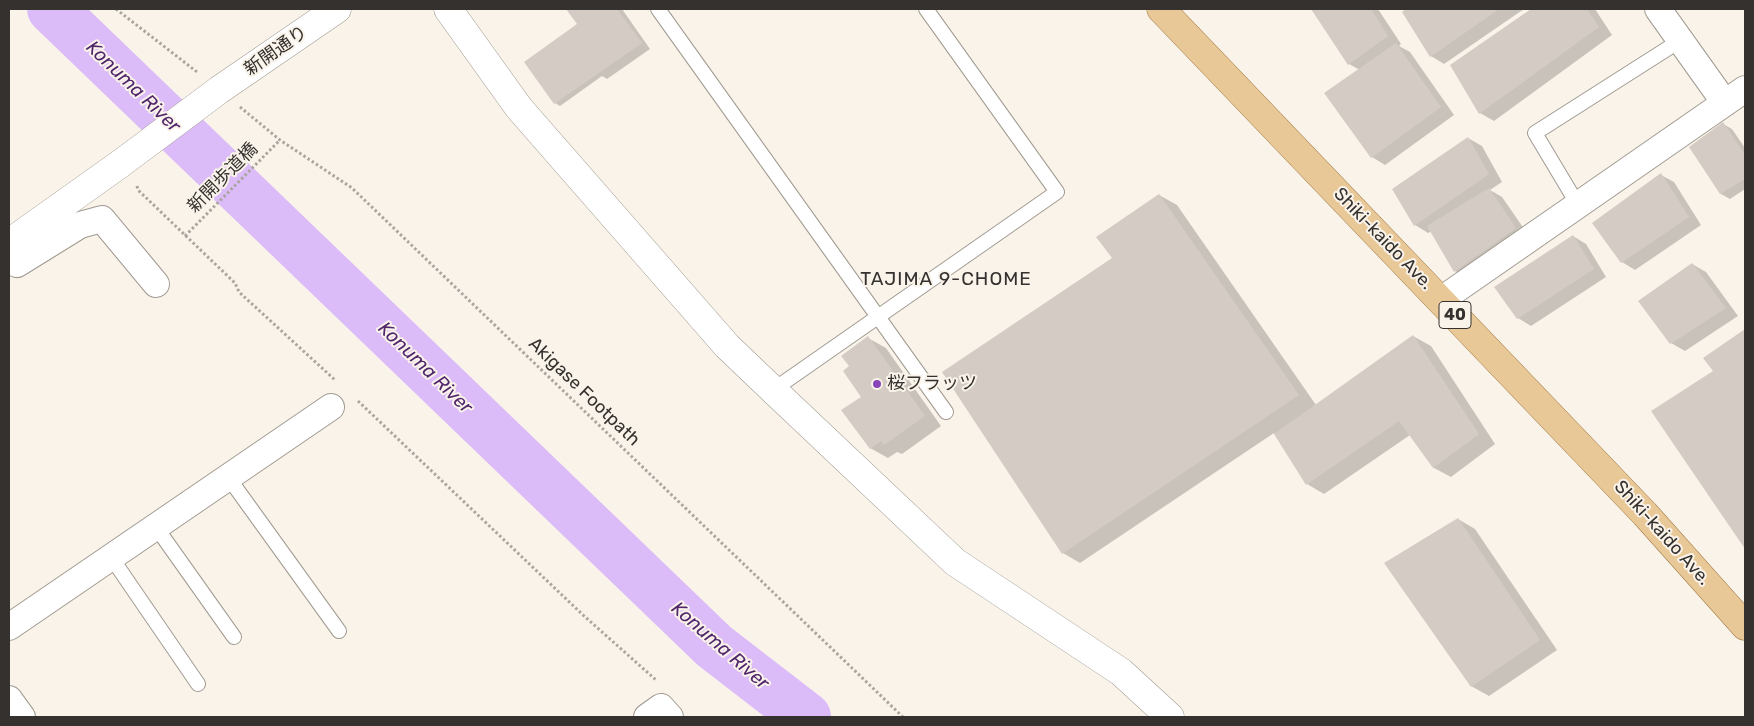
<!DOCTYPE html>
<html>
<head>
<meta charset="utf-8">
<style>
	body { margin:0 }
	#map { position:relative; width:1754px; height:726px; overflow:hidden; background:#faf3ea; font-family:Rubik,sans-serif }
	canvas { display:block }
	.frame { position:absolute; inset:0; border:10px solid #34312e; pointer-events:none }
</style>
</head>
<body>
<div id="map">
<canvas width="1754" height="726"></canvas>
<div class="frame"></div>
</div>
<script>
const g = document.querySelector('canvas').getContext('2d');
g.lineJoin = 'round';
function fill(path, color) { g.fillStyle = color; g.fill(path, 'evenodd'); }
function trace(path, color, width, dash) { g.strokeStyle = color; g.lineWidth = width; g.lineCap = dash ? 'butt' : 'round'; g.setLineDash(dash || []); g.stroke(path); }
function write(font, color, halo, rows, align = 'center') {
  g.font = font + ' Rubik,"Noto Sans JP",sans-serif'; g.lineWidth = 4; g.setLineDash([]); g.textBaseline = 'middle'; g.strokeStyle = halo; g.fillStyle = color; for (const [text, x, y, turn = 0] of rows) {
    g.save(); g.translate(x, y); g.rotate((+turn || 0) * Math.PI / 180); g.textAlign = isNaN(turn) ? turn : align; if (halo) g.strokeText(text, 0, 0); g.fillText(text, 0, 0); g.restore();
  }
}
fill(new Path2D(`
	M 568,9 L 622,9 L 650,49 L 607,79 L 602,76 L 560,106 L 555,103 L 526,62 L 579,24 Z
	M 1313,9 L 1378,9 L 1401,44 L 1399,46 L 1410,52 L 1454,115 L 1385,165 L 1372,157 L 1360,70 L 1349,64 Z
	M 1403,9 L 1524,9 L 1444,64 L 1431,56 Z
	M 1533,9 L 1595,9 L 1612,35 L 1494,121 L 1480,113 L 1452,66 Z
	M 1723,124 L 1732,129 L 1745,148 L 1745,189 L 1730,199 L 1721,194 L 1691,147 Z
	M 1468,138 L 1482,146 L 1502,182 L 1490,190 L 1502,197 L 1529,236 L 1469,279 L 1455,271 L 1432,231 L 1428,233 L 1415,225 Z
	M 1661,175 L 1674,182 L 1701,225 L 1635,270 L 1622,262 Z
	M 1159,195 L 1177,205 L 1316,405 L 1413,336 L 1431,346 L 1495,444 L 1451,477 L 1434,468 L 1410,435 L 1324,494 L 1307,484 L 1274,433 L 1080,563 L 1063,553 L 944,372 L 1113,258 Z
	M 1573,236 L 1586,244 L 1606,277 L 1531,326 L 1518,318 Z
	M 1692,264 L 1706,272 L 1738,316 L 1685,351 L 1671,343 L 1640,301 Z
	M 1745,330 L 1745,547 L 1653,411 L 1715,372 L 1705,359 Z
	M 868,338 L 886,348 L 941,426 L 902,454 L 897,452 L 888,458 L 870,448 L 863,397 L 850,366 Z
	M 1458,519 L 1475,529 L 1557,650 L 1489,696 L 1471,686 Z`), '#0003');
trace(new Path2D(`
	M 52,9 L 714,646 L 806,717`), '#dbbbf8', 50);
fill(new Path2D(`
	M 566,9 L 617,9 L 642,43 L 554,104 L 524,62 L 577,24 Z
	M 1311,9 L 1371,9 L 1388,36 L 1348,65 Z
	M 1406,9 L 1499,9 L 1430,57 L 1402,12 Z
	M 1531,9 L 1587,9 L 1599,27 L 1479,114 L 1450,65 Z
	M 1396,43 L 1441,107 L 1371,158 L 1324,93 Z
	M 1723,122 L 1745,155 L 1745,179 L 1720,194 L 1689,147 Z
	M 1468,137 L 1489,174 L 1414,226 L 1392,189 Z
	M 1661,173 L 1689,217 L 1621,263 L 1592,223 Z
	M 1489,188 L 1516,228 L 1454,272 L 1427,226 Z
	M 1159,194 L 1299,395 L 1062,554 L 942,372 L 1112,258 L 1096,237 Z
	M 1573,235 L 1594,269 L 1517,319 L 1494,287 Z
	M 1692,263 L 1726,308 L 1670,344 L 1638,301 Z
	M 1745,329 L 1745,549 L 1651,411 L 1713,371 L 1703,358 Z
	M 1413,335 L 1479,434 L 1433,468 L 1399,421 L 1306,485 L 1274,434 Z
	M 868,336 L 925,416 L 884,445 L 881,441 L 870,449 L 841,410 L 861,397 L 843,371 L 849,366 L 841,356 Z
	M 1458,518 L 1540,640 L 1471,687 L 1384,563 Z`), '#d4ccc4');
const service = new Path2D(`
	M 658,9 L 946,412
	M 1578,205 L 1535,133 L 1681,40
	M 773,390 L 1057,192 L 926,9
	M 228,477 L 339,631
	M 156,527 L 234,637
	M 111,557 L 198,684`);
const minor = new Path2D(`
	M 1658,9 L 1725,103
	M 9,260 L 17,264 L 80,225 L 102,219 L 156,284
	M 1441,300 L 1745,89
	M 9,627 L 331,407
	M 9,699 L 22,717
	M 647,717 L 661,707 L 670,717`);
const tertiary = new Path2D(`
	M 448,9 L 519,108 L 727,346 L 773,390 L 955,562 L 1121,672 L 1170,717
	M 9,243 L 120,164 L 219,90 L 337,9`);
const primary = new Path2D(`
	M 1161,9 L 1645,514 L 1745,626`);
trace(service, '#a09a91', 16);
trace(minor, '#a09a91', 28);
trace(tertiary, '#a09a91', 29);
trace(primary, '#a17b46', 29);
trace(new Path2D(`
	M 116,9 L 197,72
	M 240,107 L 280,140 L 352,188 L 903,717
	M 137,186 L 138,190 L 235,283 L 239,292 L 335,380
	M 185,236 L 280,140
	M 358,401 L 583,615 L 656,680`), '#aba59f', 3, [2.5, 2.5]);
trace(service, '#fff', 14);
trace(minor, '#fff', 26);
trace(tertiary, '#fff', 28);
trace(primary, '#e9c898', 28);
for (const [x, y, r, color] of [
	[877,384,5,"#8944b8"]
]) { const dot = new Path2D(); dot.arc(x, y, r, 0, 2 * Math.PI); g.fillStyle = color; g.fill(dot); trace(dot, '#faf3ea', 2); }
for (const [x, y, w] of [
	[1455,315,32]
]) { const box = new Path2D(); box.roundRect(x - w / 2, y - 13.5, w, 27, 4); g.fillStyle = '#faf3ea'; g.fill(box); trace(box, '#34312e', 1); }
write('bold 16px', '#34312e', null, [
	["40",1455,315]
]);
write('18px', '#34312e', '#faf3ea', [
	["新開通り",276,51,-35],
	["新開歩道橋",223,178,-45],
	["Shiki-kaido Ave.",1383,239,46],
	["Akigase Footpath",584,392,44],
	["Shiki-kaido Ave.",1662,533,48]
]);
write('18px', '#34312e', '#faf3ea', [
	["桜フラッツ",887,384]
], 'left');
write('italic 19px', '#50266c', '#faf3ea', [
	["Konuma River",133,87,44],
	["Konuma River",425,368,44],
	["Konuma River",720,646,41]
]);
g.letterSpacing = '1px';
write('19px', '#34312e', '#faf3ea', [
	["TAJIMA 9-CHOME",946,280]
]);
g.letterSpacing = '0px';
</script>
</body>
</html>
